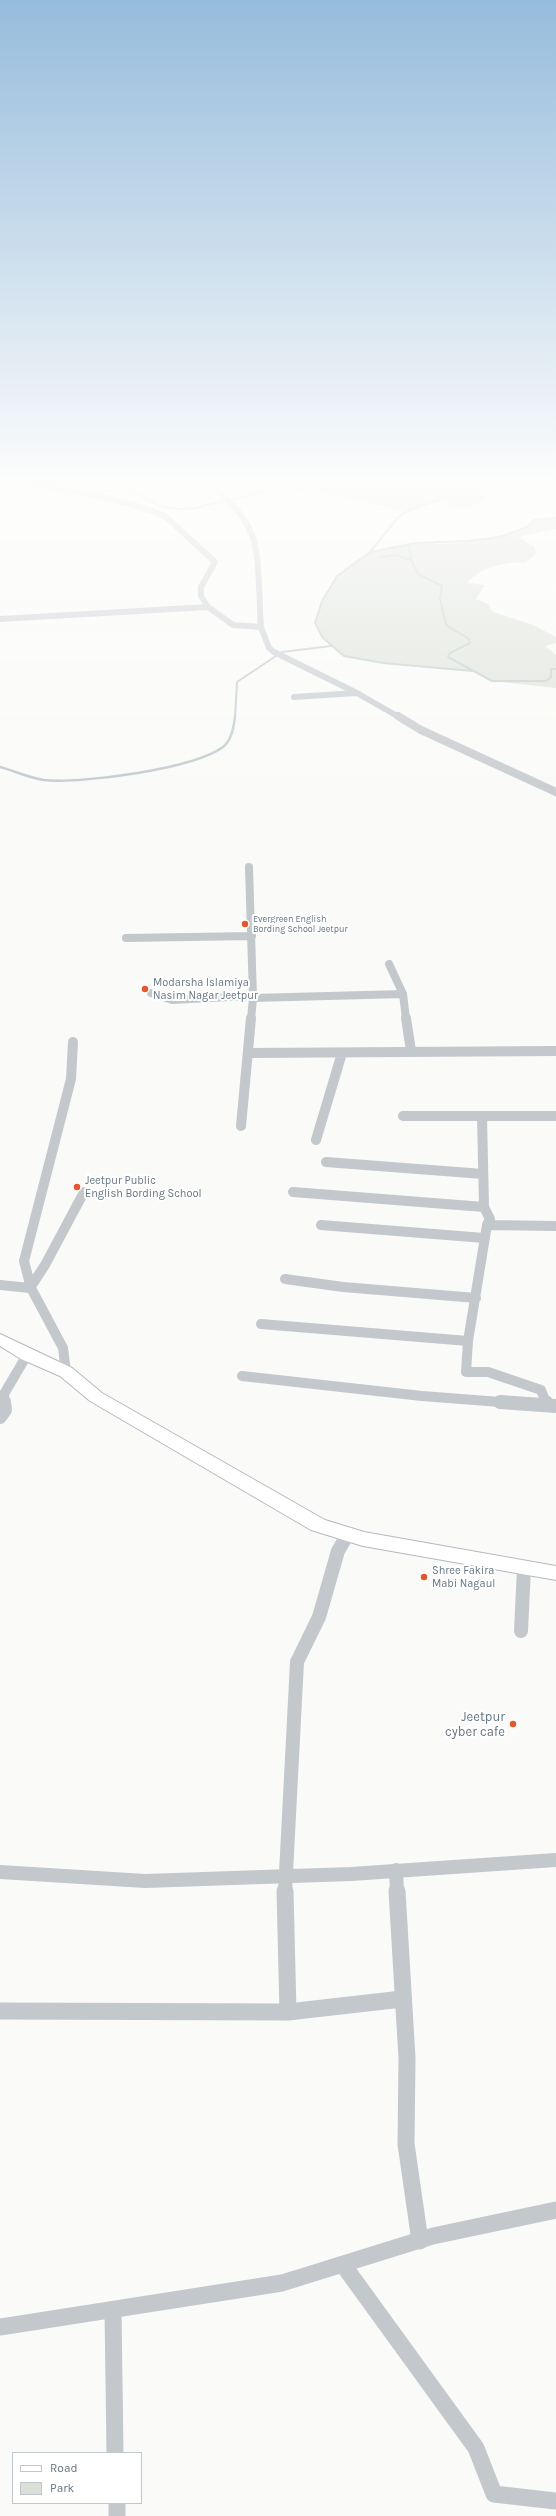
<!DOCTYPE html>
<html>
<head>
<meta charset="utf-8">
<style>
	body { margin:0 }
	#map { position:relative; width:556px; height:2516px; overflow:hidden; background:#fafaf8; font-family:Karla,sans-serif }
	canvas { display:block }
	.legend { position:absolute; left:12px; top:2452px; width:130px; height:52px; box-sizing:border-box; background:#fff; border:1px solid #c1c8cd; margin:0; padding:5px 7px; list-style:none; font-size:12px; color:#657683 }
	.legend li { display:flex; align-items:center; gap:8px; height:20px }
	.legend b { width:20px; border:1px solid #c1c8cd }
</style>
</head>
<body>
<div id="map">
<canvas width="556" height="2516"></canvas>
<ul class="legend">
<li><b style="height:5px;background:#fff"></b>Road</li>
<li><b style="height:11px;background:#dadfd7"></b>Park</li>
</ul>
</div>
<script>
const g = document.querySelector('canvas').getContext('2d');
g.lineJoin = 'round';
function fill(path, color) { g.fillStyle = color; g.fill(path, 'evenodd'); }
function trace(path, color, width, dash) { g.strokeStyle = color; g.lineWidth = width; g.lineCap = dash ? 'butt' : 'round'; g.setLineDash(dash || []); g.stroke(path); }
function write(font, color, halo, rows, align = 'center') {
  g.font = font + ' Karla,sans-serif'; g.lineWidth = 4; g.setLineDash([]); g.textBaseline = 'middle'; g.strokeStyle = halo; g.fillStyle = color; for (const [text, x, y, turn = 0] of rows) {
    g.save(); g.translate(x, y); g.rotate((+turn || 0) * Math.PI / 180); g.textAlign = isNaN(turn) ? turn : align; if (halo) g.strokeText(text, 0, 0); g.fillText(text, 0, 0); g.restore();
  }
}
fill(new Path2D(`
	M 334,481 L 550,481 L 546,487 L 480,491 L 485,499 C 466,510 461,511 441,501 L 405,512 L 316,489 Z
	M 556,518 L 556,529 L 518,537 L 535,547 L 536,554 L 525,563 C 508,560 478,568 467,583 L 485,585 L 476,599 L 488,604 L 493,612 L 533,625 L 556,637 L 556,643 L 545,646 L 556,655 L 556,688 L 492,681 L 472,671 L 383,663 L 344,656 L 323,638 L 315,623 C 333,565 364,546 424,542 C 429,542 434,544 439,544 C 460,543 482,539 502,535 C 514,533 528,531 534,520 Z`), '#dadfd7');
trace(new Path2D(`
	M 107,481 L 139,494 L 159,506 L 180,509 L 195,508 L 281,488 L 319,490 L 357,488 L 387,481
	M 427,481 L 449,488 L 450,496 L 405,512 L 395,521 L 370,552 L 337,576 L 322,601 L 315,623 L 323,638 L 344,656 L 383,663 L 472,671
	M 409,545 L 411,560
	M 370,552 L 418,543 L 467,541 L 500,537 L 527,527 L 534,520 L 556,518
	M 382,557 L 396,555 L 411,560 L 418,574 L 442,586 L 440,599 L 446,625 L 469,639 L 470,643 L 450,653 L 448,657 L 492,681 L 546,681 L 551,677 L 551,669 L 556,669
	M 235,717 L 237,682 L 282,652 L 331,646`), '#bbc7cb', 2);
trace(new Path2D(`
	M 0,767 C 15,771 29,778 44,780 C 81,784 193,769 223,747 C 232,740 234,727 235,716`), '#bbc7cb', 2.5);
const secondary = new Path2D(`
	M 0,1334 L 72,1368 L 102,1393 L 325,1520 L 364,1532 L 556,1566 L 556,1580 L 363,1546 L 311,1530 L 90,1401 L 60,1376 L 21,1359 L 0,1346 Z`);
trace(secondary, '#b3babf', 2);
trace(new Path2D(`
	M 0,481 L 58,488 L 111,499 L 153,511 L 165,516 L 215,562 L 201,587 L 201,596 L 208,607 L 233,625 L 261,627 L 269,648 L 274,652 L 357,693 L 399,717
	M 208,481 C 226,498 247,516 254,541 C 260,563 259,603 261,627
	M 0,619 L 208,607
	M 294,697 L 357,693`), '#c3c8cc', 6);
trace(new Path2D(`
	M 398,716 L 421,730 L 556,792
	M 249,867 L 253,998 L 251,1019
	M 126,938 L 252,936
	M 389,964 L 403,994 L 406,1019
	M 151,993 L 172,1000 L 248,996 L 253,998 L 403,994`), '#c3c8cc', 8);
trace(new Path2D(`
	M 406,1018 L 411,1051
	M 249,1053 L 556,1051
	M 403,1116 L 556,1116
	M 482,1116 L 484,1207 L 490,1219 L 487,1225
	M 241,1126 L 251,1018
	M 316,1140 L 342,1053
	M 326,1162 L 483,1174
	M 293,1192 L 484,1207
	M 321,1225 L 484,1238
	M 285,1279 L 343,1287 L 476,1298
	M 0,1285 L 30,1288 L 45,1265 L 84,1192
	M 261,1324 L 468,1341
	M 66,1372 L 63,1348 L 31,1288 L 24,1261 L 71,1079 L 73,1042
	M 242,1376 L 422,1396 L 513,1403
	M 5,1403 L 4,1394 L 27,1355
	M 546,1403 L 541,1390 L 488,1372 L 466,1372 L 468,1341 L 487,1225 L 556,1226`), '#c3c8cc', 10);
trace(new Path2D(`
	M 500,1402 L 556,1406
	M 546,1402 L 547,1405
	M 0,1417 L 5,1410 L 4,1402
	M 521,1631 L 524,1568
	M 396,1870 L 397,1892
	M 0,1872 L 145,1881 L 351,1874 L 556,1860
	M 285,1892 L 297,1662 L 319,1617 L 338,1551 L 348,1534`), '#c3c8cc', 14);
trace(new Path2D(`
	M 285,1891 L 288,2012
	M 397,1891 L 407,2058 L 406,2144 L 420,2241
	M 0,2011 L 288,2012 L 402,1999
	M 344,2266 L 476,2448 L 494,2494 L 556,2501
	M 113,2310 L 115,2453
	M 0,2327 L 282,2283 L 433,2236 L 556,2210
	M 117,2503 L 117,2516`), '#c3c8cc', 17);
fill(secondary, '#fff');
const sky = g.createLinearGradient(0, 0, 0, 833);
sky.addColorStop(0, '#96bcdc');
sky.addColorStop(0.58, '#fdfdfc');
sky.addColorStop(1, '#fdfdfc00');
g.fillStyle = sky;
g.fillRect(0, 0, 556, 833);
for (const [x, y, r, color] of [
	[245,924,4,"#e4572e"],
	[145,989,4,"#e4572e"],
	[77,1187,4,"#e4572e"],
	[424,1577,4,"#e4572e"],
	[513,1724,4,"#e4572e"]
]) { const dot = new Path2D(); dot.arc(x, y, r, 0, 2 * Math.PI); g.fillStyle = color; g.fill(dot); trace(dot, '#fff', 1.5); }
write('9px', '#657683', '#fff', [
	["Evergreen English",253,919],
	["Bording School Jeetpur",253,929]
], 'left');
write('11px', '#657683', '#fff', [
	["Modarsha Islamiya",153,983],
	["Nasim Nagar Jeetpur",153,996],
	["Jeetpur Public",85,1181],
	["English Bording School",85,1194],
	["Shree Fakira",432,1571],
	["Mabi Nagaul",432,1584]
], 'left');
write('13px', '#657683', '#fff', [
	["Jeetpur",505,1717],
	["cyber cafe",505,1732]
], 'right');
</script>
</body>
</html>
